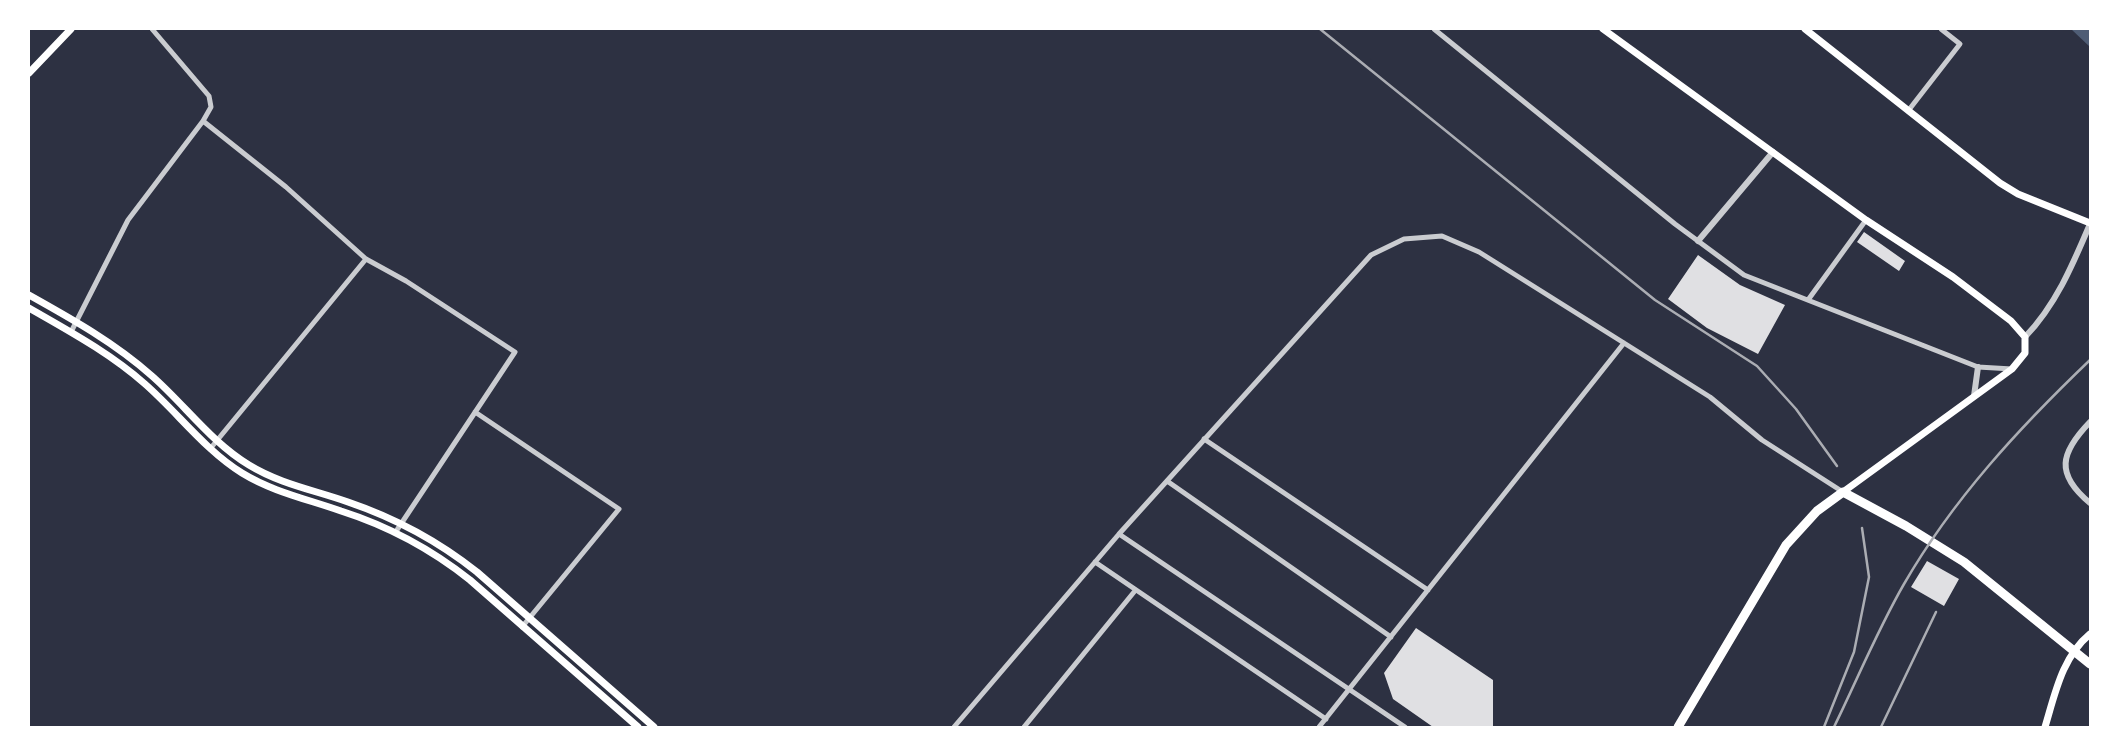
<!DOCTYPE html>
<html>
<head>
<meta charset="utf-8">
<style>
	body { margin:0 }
	#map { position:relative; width:2119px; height:756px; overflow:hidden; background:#2d3142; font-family:Signika,sans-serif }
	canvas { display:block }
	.frame { position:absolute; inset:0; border:30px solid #fff; pointer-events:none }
</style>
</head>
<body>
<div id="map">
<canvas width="2119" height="756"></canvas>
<div class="frame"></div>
</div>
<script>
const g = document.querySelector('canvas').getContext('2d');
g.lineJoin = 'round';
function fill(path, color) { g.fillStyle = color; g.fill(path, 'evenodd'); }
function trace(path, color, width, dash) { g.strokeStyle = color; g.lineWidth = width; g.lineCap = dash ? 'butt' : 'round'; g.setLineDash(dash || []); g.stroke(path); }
fill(new Path2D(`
	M 2071,29 L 2090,29 L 2090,47 Z`), '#4f5d75');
fill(new Path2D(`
	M 1864,232 L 1905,261 L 1899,271 L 1857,242 Z
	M 1698,255 L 1740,285 L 1785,305 L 1758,354 L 1707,328 L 1668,299 Z
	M 1927,561 L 1959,579 L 1944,606 L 1911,587 Z
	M 1416,628 L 1493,680 L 1493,727 L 1433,727 L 1393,699 L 1384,673 Z`), '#e0e0e3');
trace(new Path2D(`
	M 1434,29 L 1675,224 L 1744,275 L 1978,367 L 2012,369
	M 1908,111 L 1960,44 L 1941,29
	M 203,121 L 286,187 L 366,259 L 406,281 L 515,352 L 395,533
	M 1808,300 L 1866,220
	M 71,332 L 128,220 L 203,121 L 211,107 L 209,96 L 152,29
	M 475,412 L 619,509 L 522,627
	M 1204,439 L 1428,590
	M 210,449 L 366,259
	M 1167,481 L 1391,637
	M 1119,534 L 1405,727
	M 1095,562 L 1326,719
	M 954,727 L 1119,534 L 1371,255 L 1404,239 L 1442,236 L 1479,252 L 1710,397 L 1762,440 L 1843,492
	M 1024,727 L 1134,592
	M 1319,727 L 1624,343`), '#caccd0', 5);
trace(new Path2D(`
	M 1698,241 L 1773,152
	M 2025,337 C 2056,305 2073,264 2090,224
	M 1974,396 L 1978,367
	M 2090,422 C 2060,453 2055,474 2090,503`), '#caccd0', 6);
trace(new Path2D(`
	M 1603,29 L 1866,220 L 1953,277 L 2011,321 L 2025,337 L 2025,353 L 2012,369 L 1843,492
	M 1805,29 L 2000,183 L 2018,194 L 2090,223
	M 29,73 L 71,29
	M 29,295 C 72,319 115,343 152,376 C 185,405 211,442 249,465 C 280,484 314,490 348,502 C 395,518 438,541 477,572 L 654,727
	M 29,308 C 69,331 110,353 145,384 C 178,413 205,450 242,473 C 273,492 307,499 341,511 C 388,526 431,549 470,580 L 638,727
	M 2045,727 C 2055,694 2062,657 2090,634`), '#fff', 7);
trace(new Path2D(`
	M 1678,727 L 1786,545 L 1817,511 L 1843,492 L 1906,526 L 1964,562 L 2090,664`), '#fff', 9);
trace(new Path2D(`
	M 1320,29 L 1655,300 L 1757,366 L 1796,409 L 1837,466
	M 1824,727 L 1854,652 L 1869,577 L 1862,528
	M 1834,727 C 1857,680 1878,629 1904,584 C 1953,499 2020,427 2090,360
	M 1881,727 L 1936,612`), '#abadb3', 2.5);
</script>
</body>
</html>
